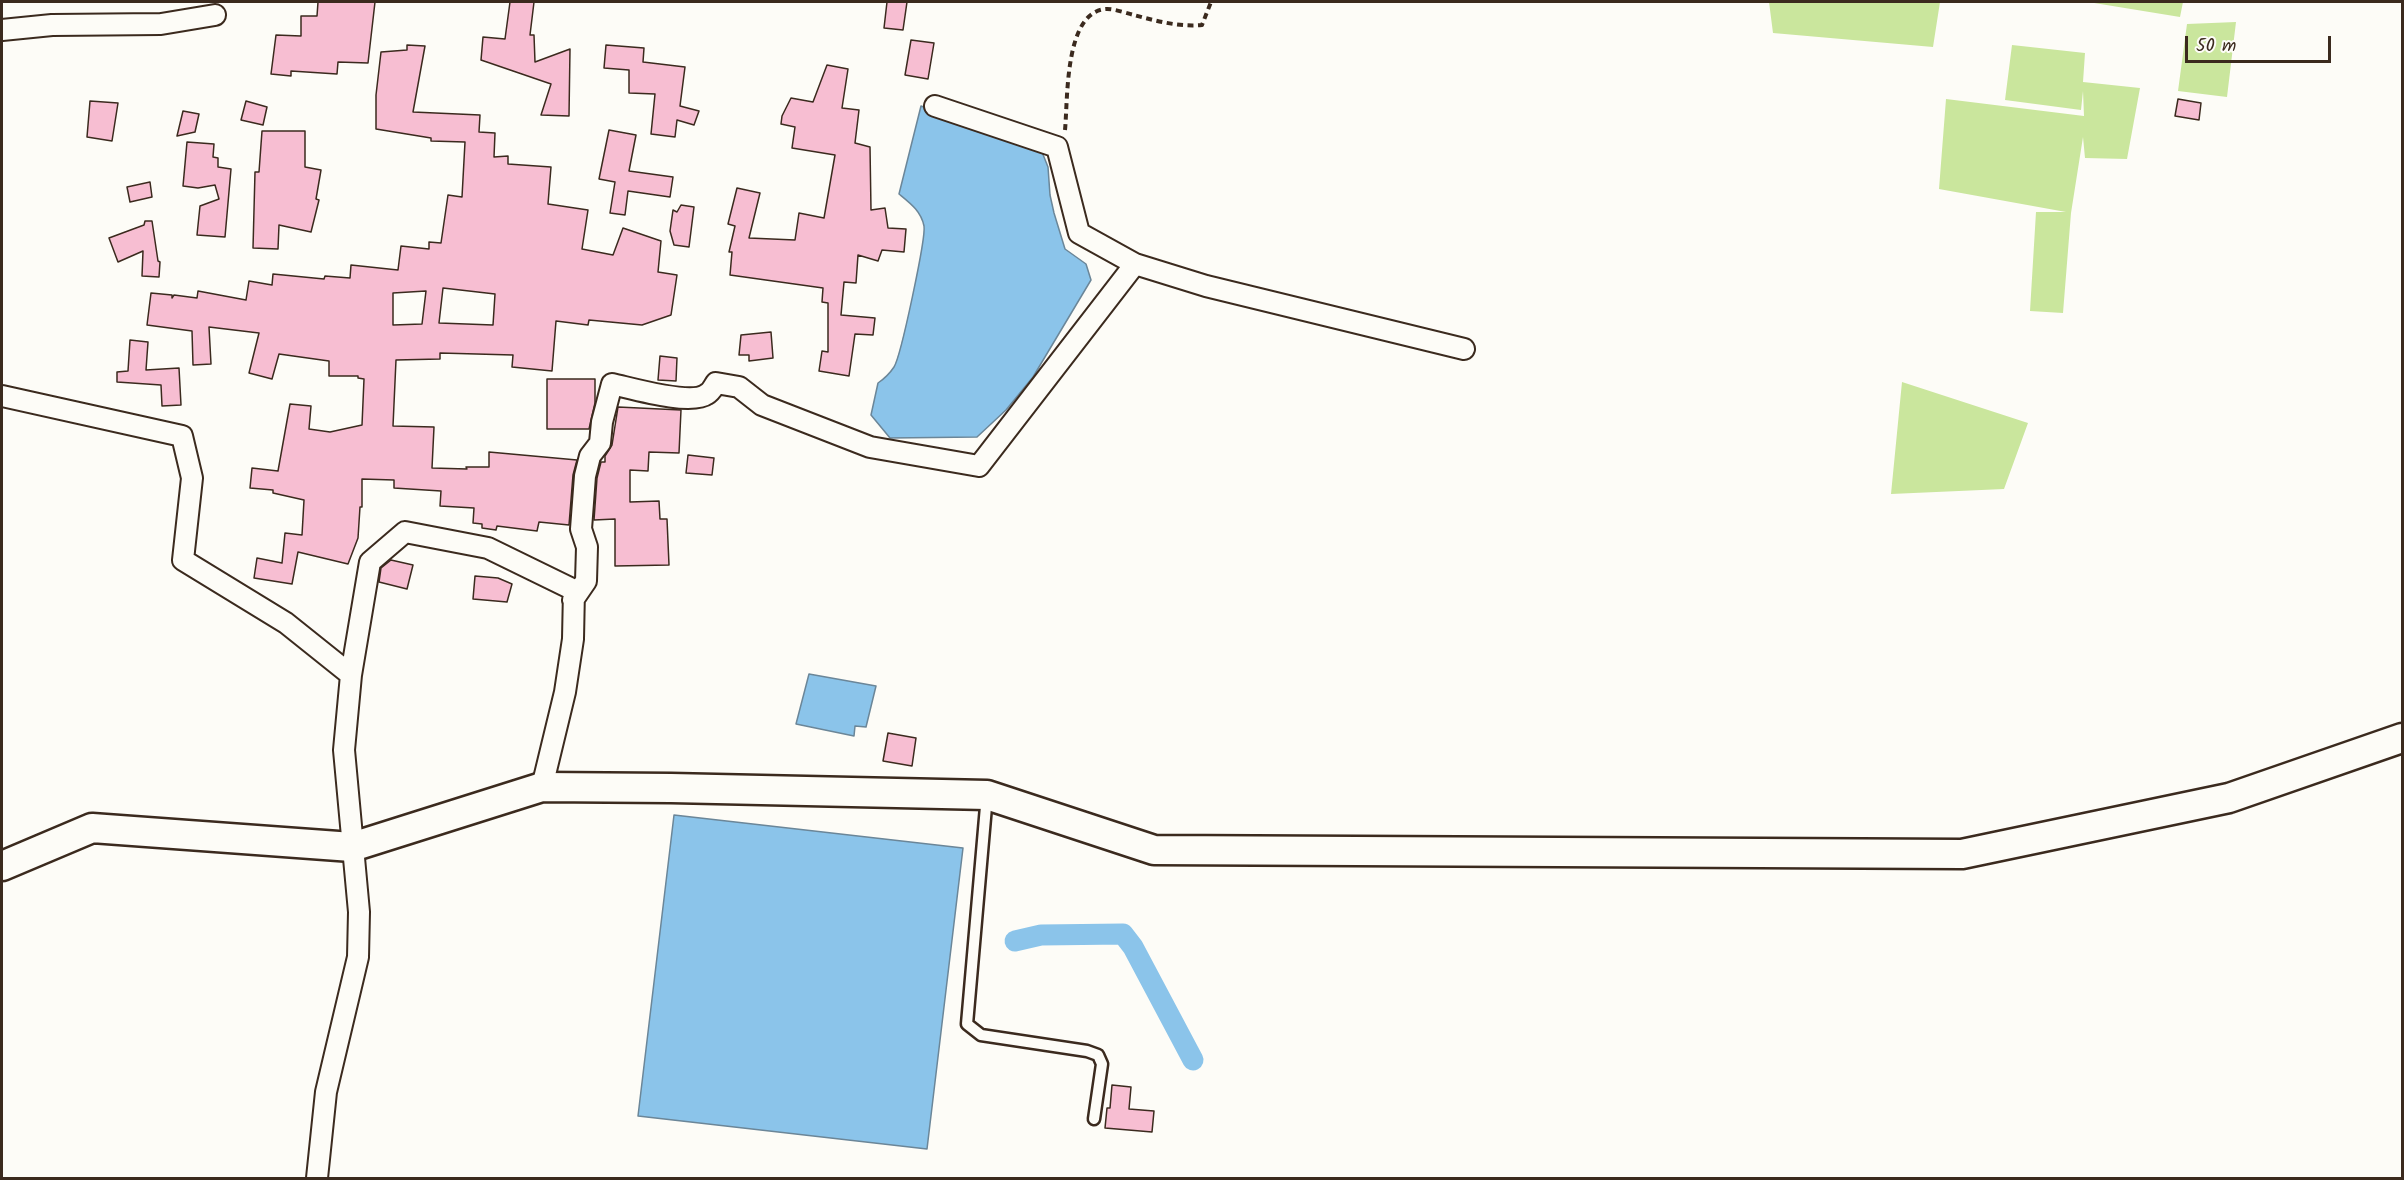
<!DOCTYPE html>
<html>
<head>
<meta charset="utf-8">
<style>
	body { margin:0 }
	#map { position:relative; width:2404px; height:1180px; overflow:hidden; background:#fdfcf7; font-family:Kalam,sans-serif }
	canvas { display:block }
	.frame { position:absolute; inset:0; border:3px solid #3b2a1e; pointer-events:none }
	.scale { position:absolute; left:2185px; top:36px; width:146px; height:27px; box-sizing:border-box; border:3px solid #3b2a1e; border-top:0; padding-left:8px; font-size:18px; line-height:21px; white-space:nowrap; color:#3b2a1e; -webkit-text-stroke:4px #fdfcf7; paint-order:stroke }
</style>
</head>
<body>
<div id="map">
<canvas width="2404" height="1180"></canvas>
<div class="frame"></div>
<div class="scale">50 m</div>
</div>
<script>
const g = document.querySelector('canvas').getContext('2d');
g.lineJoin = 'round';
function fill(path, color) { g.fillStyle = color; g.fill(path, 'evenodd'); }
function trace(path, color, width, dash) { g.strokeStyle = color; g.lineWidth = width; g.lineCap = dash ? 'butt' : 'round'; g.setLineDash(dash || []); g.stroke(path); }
fill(new Path2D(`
	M 1769,2 L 1940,2 L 1933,47 L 1773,33 Z
	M 2088,2 L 2183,2 L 2180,17 Z
	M 2236,22 L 2227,97 L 2178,91 L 2187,24 Z
	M 2012,45 L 2085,53 L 2083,82 L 2140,88 L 2127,159 L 2085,158 L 2083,137 L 2071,213 L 2063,313 L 2030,311 L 2036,212 L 2066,212 L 1939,189 L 1946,99 L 2084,116 L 2083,91 L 2081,110 L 2005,100 Z
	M 1902,382 L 2028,423 L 2004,489 L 1891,494 Z`), '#cae69d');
const water = new Path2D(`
	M 921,106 L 1042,152 L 1048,167 L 1050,195 L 1054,213 L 1065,249 L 1086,264 L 1091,280 L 1033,377 L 1006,410 L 977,437 L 890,438 L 871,415 L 878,383 C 884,379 890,373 894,367 C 901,356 926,238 924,226 C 921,211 910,203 899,194 Z
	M 809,674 L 876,686 L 866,727 L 855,726 L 854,736 L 796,724 Z
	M 674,815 L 963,848 L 927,1149 L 638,1116 Z`);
fill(water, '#8bc4ea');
trace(water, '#6b8698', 1.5);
trace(new Path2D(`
	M 1015,941 L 1041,935 L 1123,934 L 1133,947 L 1193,1060`), '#8bc4ea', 21);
const building = new Path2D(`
	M 318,2 L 375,2 L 368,63 L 338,62 L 337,74 L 291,71 L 291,76 L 271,74 L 276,35 L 301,36 L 301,16 L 317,16 Z
	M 510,2 L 534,2 L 530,35 L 534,35 L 535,62 L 570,49 L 569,116 L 541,115 L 551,84 L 481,60 L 483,37 L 505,39 Z
	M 887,2 L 907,2 L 903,30 L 884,28 Z
	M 911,40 L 934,43 L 928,79 L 905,75 Z
	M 407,45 L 425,46 L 413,112 L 480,115 L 479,132 L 495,133 L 494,157 L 508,156 L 508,164 L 551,167 L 548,204 L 588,210 L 582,249 L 613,255 L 623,228 L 661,241 L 658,272 L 677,275 L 671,315 L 642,325 L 589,320 L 588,325 L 556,321 L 552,371 L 512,367 L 513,355 L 440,353 L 440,359 L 396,360 L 393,426 L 434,427 L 432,468 L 467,469 L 466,467 L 489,467 L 489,452 L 577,460 L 573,475 L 569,525 L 539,522 L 537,531 L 497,526 L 496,530 L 482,528 L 482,524 L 473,523 L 474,508 L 440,506 L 441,491 L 394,488 L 394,480 L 362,479 L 362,507 L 360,507 L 358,538 L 348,564 L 298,552 L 292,584 L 254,578 L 257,558 L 282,563 L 285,533 L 302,535 L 304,500 L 273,493 L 273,490 L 250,488 L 252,468 L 278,471 L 290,404 L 311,406 L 309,429 L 330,432 L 362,425 L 364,379 L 358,378 L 358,376 L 329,376 L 329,361 L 279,354 L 272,379 L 249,373 L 259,333 L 209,327 L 211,364 L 193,365 L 192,331 L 147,325 L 151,293 L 172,295 L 172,298 L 174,295 L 197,298 L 198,291 L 246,300 L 249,281 L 272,285 L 273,274 L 324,279 L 325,276 L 350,278 L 351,265 L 398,270 L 401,246 L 429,249 L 429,242 L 441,243 L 448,195 L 462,197 L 465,142 L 431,141 L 431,138 L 376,129 L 376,95 L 381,52 L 407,50 ZM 443,288 L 495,294 L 493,325 L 439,323 ZM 426,291 L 422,324 L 393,325 L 393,293 Z
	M 606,45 L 644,48 L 643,62 L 685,67 L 680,106 L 699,111 L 694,125 L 677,120 L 675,137 L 651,134 L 655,94 L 629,93 L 629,70 L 604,68 Z
	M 827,65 L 848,69 L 842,108 L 859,110 L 855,143 L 870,147 L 871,210 L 885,208 L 888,228 L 906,229 L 904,252 L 882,250 L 878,261 L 858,255 L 856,283 L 844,282 L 841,315 L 875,318 L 873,335 L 855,334 L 849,376 L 819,371 L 822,351 L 828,352 L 828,303 L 822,302 L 823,288 L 730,275 L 732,252 L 729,252 L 735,226 L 728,224 L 737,188 L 760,193 L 749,238 L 795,240 L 799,213 L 824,218 L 835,155 L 792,148 L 795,127 L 781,124 L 782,116 L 791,98 L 813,102 Z
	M 2178,99 L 2201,103 L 2199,120 L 2175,116 Z
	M 90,101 L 118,103 L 112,141 L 87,137 Z
	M 246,101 L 267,107 L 263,125 L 241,120 Z
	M 183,111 L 199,114 L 195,132 L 177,136 Z
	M 609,130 L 636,135 L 629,171 L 673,177 L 670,197 L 628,191 L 625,215 L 610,213 L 615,182 L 599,179 Z
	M 262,131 L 305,131 L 305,167 L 321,170 L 316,199 L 319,200 L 311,232 L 279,225 L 278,249 L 253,248 L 255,172 L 259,172 Z
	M 187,142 L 214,144 L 213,157 L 218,158 L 218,167 L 231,169 L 225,237 L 197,235 L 200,206 L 219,199 L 215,185 L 198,188 L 183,186 Z
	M 150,182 L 152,197 L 130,202 L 127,187 Z
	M 681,205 L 694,207 L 689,247 L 674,245 L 670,231 L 673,210 L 677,212 Z
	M 145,221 L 152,221 L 158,261 L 160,262 L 159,277 L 142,276 L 143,251 L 118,262 L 109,238 L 144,225 Z
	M 771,332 L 773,358 L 749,361 L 749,355 L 739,355 L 741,335 Z
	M 130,340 L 148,342 L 146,370 L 179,368 L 181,405 L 162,406 L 161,385 L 117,382 L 117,372 L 128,371 Z
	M 660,356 L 677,358 L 676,381 L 658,380 Z
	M 547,379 L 595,379 L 595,403 L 589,429 L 547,429 Z
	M 618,407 L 681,410 L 679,453 L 649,452 L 648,471 L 630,470 L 630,502 L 659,501 L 660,519 L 667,519 L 669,565 L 615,566 L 615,519 L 594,520 L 597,478 L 601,462 L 605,462 L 605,456 L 612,445 Z
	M 688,455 L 714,458 L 712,475 L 686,473 Z
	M 391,560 L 413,565 L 407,589 L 379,582 L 381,568 Z
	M 475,576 L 498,578 L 512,584 L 507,602 L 473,599 Z
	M 888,733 L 916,738 L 912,766 L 883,761 Z
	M 1112,1085 L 1131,1087 L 1129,1109 L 1154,1111 L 1152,1132 L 1105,1128 L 1107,1108 L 1110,1108 Z`);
fill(building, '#f7bed2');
trace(building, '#3b2a1e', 1.5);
const lane = new Path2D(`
	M 987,795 L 967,1024 L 981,1035 L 1087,1051 L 1098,1055 L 1102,1064 L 1094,1119`);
const street = new Path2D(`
	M 2,30 L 52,25 L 161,24 L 215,15
	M 935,106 L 1057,147 L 1079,233 L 1135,264
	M 2,396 L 182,436 L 192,478 L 183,560 L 286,623 L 351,675 L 370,562 L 405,532 L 488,548 L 574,590 L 573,639 L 565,692 L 542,787
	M 573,600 L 586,581 L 587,547 L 581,529 L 585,476 L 590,456 L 600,443 L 602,422 L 612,384 C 631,388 691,406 707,394 C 711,392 714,386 716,383 L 739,387 L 762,405 L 870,447 L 979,466 L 1135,264 L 1206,286 L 1464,349
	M 317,1178 L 326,1092 L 358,957 L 359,912 L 344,750 L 351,675`);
const secondary = new Path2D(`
	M 2,866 L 92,828 L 352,847 L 542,787 L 671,788 L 987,795 L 1154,850 L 1962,854 L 2229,798 L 2402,738`);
trace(lane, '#3b2a1e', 15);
trace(street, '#3b2a1e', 24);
trace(secondary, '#3b2a1e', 33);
trace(new Path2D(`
	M 1065,130 C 1068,100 1064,10 1107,9 C 1115,9 1126,13 1134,15 C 1156,21 1178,27 1202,25 L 1211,2`), '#3b2a1e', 4, [6, 4.5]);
trace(lane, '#fdfcf7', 10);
trace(street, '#fdfcf7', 20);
trace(secondary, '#fdfcf7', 28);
</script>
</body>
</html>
